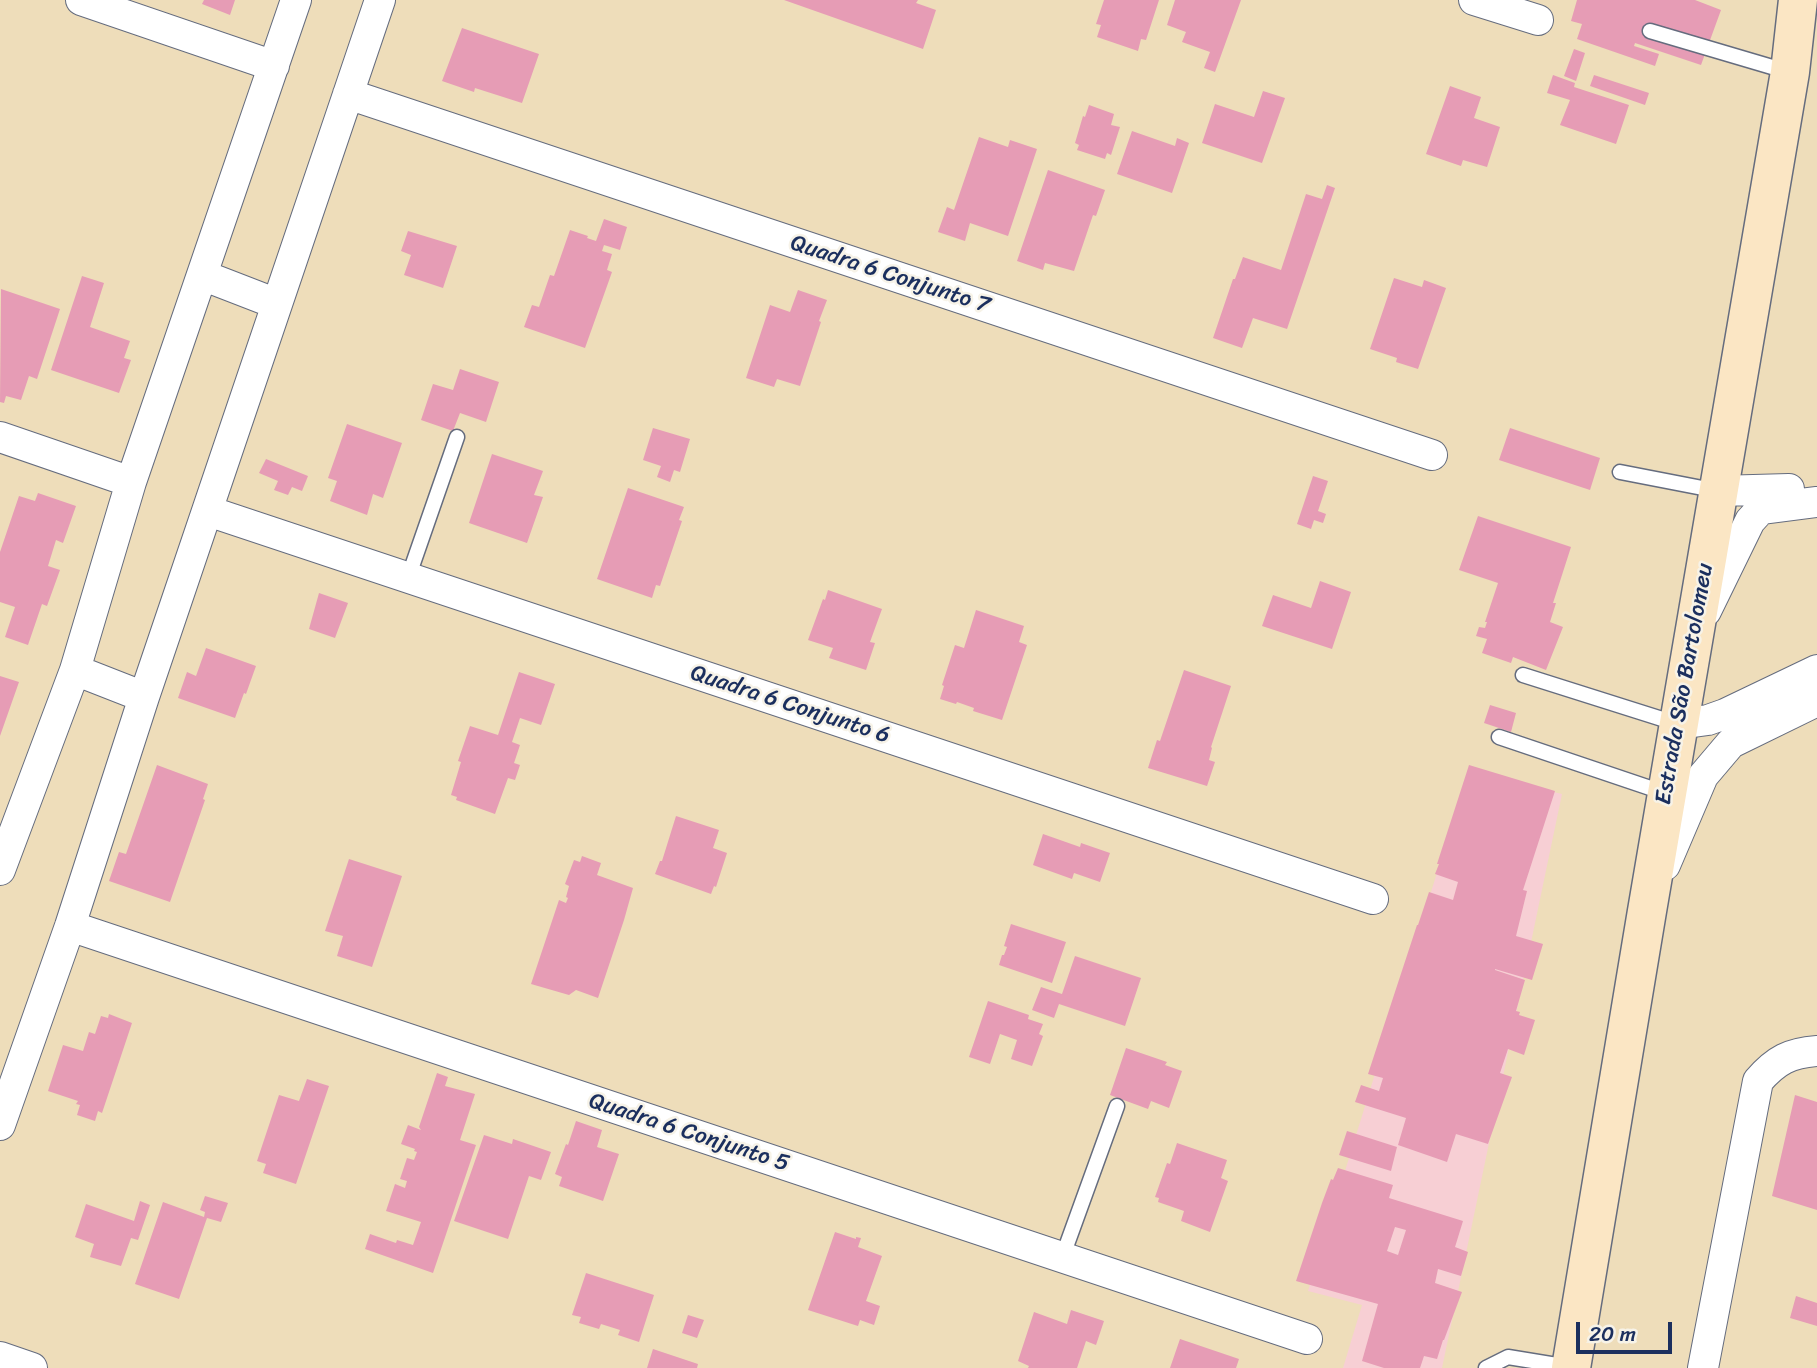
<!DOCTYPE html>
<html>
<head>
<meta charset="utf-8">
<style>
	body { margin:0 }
	#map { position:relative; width:1817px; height:1368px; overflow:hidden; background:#eeddba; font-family:Sriracha,sans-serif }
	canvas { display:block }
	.scale { position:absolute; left:1576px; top:1322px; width:96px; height:32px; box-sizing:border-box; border:4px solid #1b2f5e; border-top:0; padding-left:9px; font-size:21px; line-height:24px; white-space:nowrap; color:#1b2f5e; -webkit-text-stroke:5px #f7f3e8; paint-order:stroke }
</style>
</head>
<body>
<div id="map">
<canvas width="1817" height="1368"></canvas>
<div class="scale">20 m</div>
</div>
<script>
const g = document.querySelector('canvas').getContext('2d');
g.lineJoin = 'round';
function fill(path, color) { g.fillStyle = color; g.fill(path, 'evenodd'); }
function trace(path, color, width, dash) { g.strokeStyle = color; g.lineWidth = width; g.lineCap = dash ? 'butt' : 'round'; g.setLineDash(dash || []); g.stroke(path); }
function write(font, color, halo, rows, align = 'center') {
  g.font = font + ' Sriracha,sans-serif'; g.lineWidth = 5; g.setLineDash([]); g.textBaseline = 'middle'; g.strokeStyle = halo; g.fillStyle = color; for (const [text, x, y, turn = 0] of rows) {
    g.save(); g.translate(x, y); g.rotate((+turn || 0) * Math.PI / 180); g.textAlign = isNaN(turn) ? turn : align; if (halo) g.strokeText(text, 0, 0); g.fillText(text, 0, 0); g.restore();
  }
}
fill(new Path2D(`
	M 1468,772 L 1562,794 L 1442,1368 L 1343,1368 L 1362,1305 L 1308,1291 Z`), '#f7cfd4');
fill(new Path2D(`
	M 204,0 L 235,0 L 230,15 L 202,4 Z
	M 784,0 L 918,0 L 916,3 L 936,10 L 923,49 Z
	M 1104,0 L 1159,0 L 1146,40 L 1141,39 L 1138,51 L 1097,37 L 1101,25 L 1096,24 Z
	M 1175,0 L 1241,0 L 1215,72 L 1204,68 L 1210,52 L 1182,42 L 1186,32 L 1167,25 Z
	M 1577,0 L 1695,0 L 1721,10 L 1701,65 L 1635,43 L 1634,46 L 1659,54 L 1655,66 L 1577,39 L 1582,24 L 1571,21 Z
	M 462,28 L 539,54 L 522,103 L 475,88 L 474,92 L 442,81 Z
	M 1574,49 L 1585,53 L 1576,81 L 1564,76 Z
	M 1553,75 L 1575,83 L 1574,87 L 1629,105 L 1616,144 L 1560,125 L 1570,100 L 1547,93 Z
	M 1594,75 L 1649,93 L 1645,105 L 1590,86 Z
	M 1450,86 L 1481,97 L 1474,118 L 1500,127 L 1487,167 L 1463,160 L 1461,166 L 1426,154 Z
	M 1263,91 L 1285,98 L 1262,163 L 1202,143 L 1215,104 L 1254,117 Z
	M 1089,105 L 1114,114 L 1111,125 L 1120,127 L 1111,155 L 1107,153 L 1105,159 L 1077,150 L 1079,145 L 1075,143 L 1083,116 L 1085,117 Z
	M 1132,131 L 1175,146 L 1177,138 L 1189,143 L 1172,193 L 1117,174 Z
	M 979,137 L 1008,147 L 1010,140 L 1037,149 L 1008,236 L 970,223 L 965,241 L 938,232 L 947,207 L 954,210 Z
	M 1048,170 L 1105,190 L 1096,216 L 1093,215 L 1074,271 L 1045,263 L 1043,270 L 1017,261 Z
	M 1327,185 L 1335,188 L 1287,329 L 1253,318 L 1242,348 L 1213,338 L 1233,279 L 1235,279 L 1243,257 L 1281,270 L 1306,194 L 1322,199 Z
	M 604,219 L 627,227 L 620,250 L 604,245 L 602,251 L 612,254 L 607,270 L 612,272 L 585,348 L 524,327 L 532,305 L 539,307 L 550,275 L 554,276 L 570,230 L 588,236 L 587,238 L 596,241 Z
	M 408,231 L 457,246 L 443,288 L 404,275 L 411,255 L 401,251 Z
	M 82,276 L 104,283 L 90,327 L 130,341 L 124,358 L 131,360 L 119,393 L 51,370 Z
	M 1394,278 L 1422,287 L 1424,280 L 1446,288 L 1418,369 L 1396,362 L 1397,358 L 1370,349 Z
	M 1,289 L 60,309 L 37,379 L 29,376 L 21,400 L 6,396 L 4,403 L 0,402 Z
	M 798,290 L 827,300 L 819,321 L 821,322 L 800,386 L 777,379 L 774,387 L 746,378 L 770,305 L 790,312 Z
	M 460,369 L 499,382 L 486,422 L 460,413 L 453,431 L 421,420 L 433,384 L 453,390 Z
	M 347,424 L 402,443 L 383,498 L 373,494 L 367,515 L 330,501 L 337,481 L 328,478 Z
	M 653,428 L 690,439 L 680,472 L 674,470 L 670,482 L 657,477 L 661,466 L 643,460 Z
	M 1510,428 L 1600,458 L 1590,490 L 1499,460 Z
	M 492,454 L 543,471 L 534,495 L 543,497 L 527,543 L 469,523 Z
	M 266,459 L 308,476 L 302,491 L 292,487 L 288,495 L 274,490 L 278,481 L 259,473 Z
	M 1313,476 L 1328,481 L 1318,511 L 1326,514 L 1323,523 L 1314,520 L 1311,529 L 1297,524 Z
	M 628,488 L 684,507 L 679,520 L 682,521 L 660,586 L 656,585 L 652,598 L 597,579 Z
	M 38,493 L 76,506 L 63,543 L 56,540 L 48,566 L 60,570 L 47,606 L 42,604 L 28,645 L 5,637 L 15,607 L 0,602 L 0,552 L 19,496 L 35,501 Z
	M 1478,516 L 1571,547 L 1553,603 L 1556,603 L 1550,622 L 1563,627 L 1546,670 L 1513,657 L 1511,663 L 1482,653 L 1487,639 L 1476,636 L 1479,627 L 1485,628 L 1487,622 L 1485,622 L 1498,583 L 1459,570 Z
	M 1320,581 L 1351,592 L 1332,649 L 1262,626 L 1273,595 L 1311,608 Z
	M 828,590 L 882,609 L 870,642 L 875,643 L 866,670 L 829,658 L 833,648 L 808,640 L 823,599 L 825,600 Z
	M 319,593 L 348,603 L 335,638 L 309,629 Z
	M 976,610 L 1024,626 L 1019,642 L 1027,645 L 1002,720 L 973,711 L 974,708 L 957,702 L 956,704 L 940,699 L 944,686 L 942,685 L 955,645 L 964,648 Z
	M 206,648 L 256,666 L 246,694 L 244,693 L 235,718 L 178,698 L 187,672 L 196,676 Z
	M 1184,670 L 1231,686 L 1211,747 L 1212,748 L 1209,760 L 1215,762 L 1207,786 L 1148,768 L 1157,740 L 1160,741 Z
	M 519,672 L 555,684 L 541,725 L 520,718 L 512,742 L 520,745 L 514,763 L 520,765 L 515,780 L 508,778 L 495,814 L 456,800 L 457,797 L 451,795 L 461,762 L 458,761 L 470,726 L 498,735 Z
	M 0,676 L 19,682 L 0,736 Z
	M 1490,705 L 1516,713 L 1511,732 L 1484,723 Z
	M 157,765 L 208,784 L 203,799 L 205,800 L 170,902 L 109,881 L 119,852 L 126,854 Z
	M 1469,765 L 1555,791 L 1523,890 L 1527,891 L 1516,936 L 1543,944 L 1532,980 L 1495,969 L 1495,970 L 1525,980 L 1516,1011 L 1520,1012 L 1519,1015 L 1535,1020 L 1524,1055 L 1508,1049 L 1500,1073 L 1512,1077 L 1488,1144 L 1456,1134 L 1447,1162 L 1398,1145 L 1406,1118 L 1355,1102 L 1361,1085 L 1379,1091 L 1383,1078 L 1368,1074 L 1417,925 L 1418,925 L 1429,892 L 1453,900 L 1458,882 L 1435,874 L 1439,864 L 1437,864 Z
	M 676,816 L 719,830 L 713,848 L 727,853 L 716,887 L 714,886 L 711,894 L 655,874 L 660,861 L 662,861 Z
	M 1043,834 L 1080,847 L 1081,843 L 1110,853 L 1100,882 L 1074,873 L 1072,879 L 1033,865 Z
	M 582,856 L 601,863 L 597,875 L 633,888 L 624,920 L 598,998 L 576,990 L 569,995 L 531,984 L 559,900 L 566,903 L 568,898 L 566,897 L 569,886 L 565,884 L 574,860 L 580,862 Z
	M 349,859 L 402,876 L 372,967 L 337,956 L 343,936 L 325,931 Z
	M 1011,924 L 1066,942 L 1052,983 L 999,965 L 1002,955 L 1004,955 L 1007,947 L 1004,946 Z
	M 1075,956 L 1141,978 L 1125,1026 L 1059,1004 L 1054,1018 L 1032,1010 L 1041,987 L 1062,994 Z
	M 988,1001 L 1029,1015 L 1028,1019 L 1043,1024 L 1039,1034 L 1043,1036 L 1032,1066 L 1011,1059 L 1017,1040 L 1000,1034 L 990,1064 L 969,1057 Z
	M 109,1014 L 132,1023 L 102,1113 L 98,1111 L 95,1121 L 77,1115 L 80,1105 L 76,1104 L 78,1101 L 48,1091 L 63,1045 L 83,1051 L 89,1032 L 95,1034 L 101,1016 L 108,1018 Z
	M 1126,1048 L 1167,1062 L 1165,1065 L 1182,1071 L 1169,1108 L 1151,1101 L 1148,1109 L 1110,1095 Z
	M 437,1073 L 448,1077 L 445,1086 L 475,1094 L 460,1140 L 476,1145 L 433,1273 L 365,1249 L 370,1234 L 396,1243 L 397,1240 L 413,1245 L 421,1222 L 386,1211 L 395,1184 L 405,1188 L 407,1181 L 400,1179 L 407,1158 L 414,1160 L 417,1152 L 414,1151 L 415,1149 L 401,1144 L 408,1125 L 421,1130 L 419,1127 Z
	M 307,1079 L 329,1086 L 296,1184 L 263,1173 L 266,1164 L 257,1161 L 279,1095 L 299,1101 Z
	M 1795,1095 L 1817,1102 L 1817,1210 L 1772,1196 Z
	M 576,1121 L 602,1130 L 597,1147 L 619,1154 L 603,1201 L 559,1186 L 562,1177 L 555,1174 L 566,1144 L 568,1145 Z
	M 1347,1131 L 1397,1147 L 1391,1171 L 1339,1155 Z
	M 484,1135 L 512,1144 L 513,1139 L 551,1152 L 541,1180 L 529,1176 L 508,1239 L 454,1221 Z
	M 1177,1143 L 1227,1160 L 1221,1178 L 1228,1181 L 1210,1232 L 1181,1221 L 1184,1211 L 1158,1202 L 1159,1198 L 1155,1197 L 1167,1163 L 1170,1164 Z
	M 1338,1168 L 1393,1185 L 1389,1198 L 1463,1221 L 1455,1247 L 1468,1252 L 1461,1276 L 1438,1269 L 1435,1283 L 1462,1292 L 1444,1340 L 1443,1340 L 1437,1359 L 1424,1356 L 1420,1368 L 1384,1368 L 1362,1361 L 1378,1304 L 1296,1281 L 1322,1203 L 1331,1179 L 1333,1180 ZM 1395,1227 L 1406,1230 L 1398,1255 L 1387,1251 Z
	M 205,1196 L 228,1203 L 221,1222 L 207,1218 L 179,1299 L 135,1284 L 163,1202 L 204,1217 L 205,1212 L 200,1210 Z
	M 140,1201 L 150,1205 L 138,1240 L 131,1238 L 121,1266 L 90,1257 L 94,1244 L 75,1237 L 86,1204 L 134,1221 Z
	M 835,1232 L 856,1239 L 856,1237 L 861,1238 L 858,1247 L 882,1256 L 866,1301 L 880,1306 L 874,1325 L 860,1320 L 858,1326 L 808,1310 Z
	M 586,1273 L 654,1295 L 639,1342 L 618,1335 L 620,1330 L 601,1324 L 599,1329 L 579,1323 L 581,1317 L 572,1315 Z
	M 1796,1296 L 1817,1303 L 1817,1326 L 1790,1318 Z
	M 1071,1310 L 1104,1321 L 1096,1345 L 1086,1341 L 1077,1368 L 1028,1368 L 1029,1366 L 1018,1361 L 1034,1312 L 1067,1324 Z
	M 688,1315 L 704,1320 L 697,1338 L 682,1333 Z
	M 1180,1339 L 1239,1359 L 1236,1368 L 1170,1368 Z
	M 653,1349 L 698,1364 L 697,1368 L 647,1368 Z`), '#e69cb5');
const lane = new Path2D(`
	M 1650,31 L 1789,72
	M 1620,472 L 1718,491
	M 408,578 L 457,437
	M 1523,675 L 1678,724
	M 1499,737 L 1665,793
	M 1062,1258 L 1117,1106
	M 1486,1368 L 1508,1357 L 1569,1367`);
const street = new Path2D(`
	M 81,0 L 274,66
	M 1474,0 L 1538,20
	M 348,94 L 1432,455
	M 202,275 L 277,304
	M 0,437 L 131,482
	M 1718,491 L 1789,489
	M 208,511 L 1373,899
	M 1706,611 L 1750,521 L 1761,509 L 1817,502
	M 75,670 L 144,697
	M 1679,724 L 1708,720 L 1725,714 L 1817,670
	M 1665,865 L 1703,776 L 1731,743 L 1817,701
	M 0,870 L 75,670 L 131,482 L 296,0
	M 70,926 L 1307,1339
	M 0,1125 L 70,926 L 144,697 L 380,0
	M 0,1357 L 32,1368
	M 1703,1368 L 1758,1081 C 1776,1060 1790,1053 1817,1051`);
const secondary = new Path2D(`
	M 1571,1368 L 1647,911 L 1790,72 L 1798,0`);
trace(lane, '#656c7e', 17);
trace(street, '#656c7e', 32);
trace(secondary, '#656c7e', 41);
trace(lane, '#fff', 14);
trace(street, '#fff', 30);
trace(secondary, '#fbe6c4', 38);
write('23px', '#1b2f5e', '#f7f3e8', [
	["Quadra 6 Conjunto 7",890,275,18],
	["Estrada São Bartolomeu",1685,684,-80],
	["Quadra 6 Conjunto 6",790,705,18],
	["Quadra 6 Conjunto 5",689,1133,18]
]);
</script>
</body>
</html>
